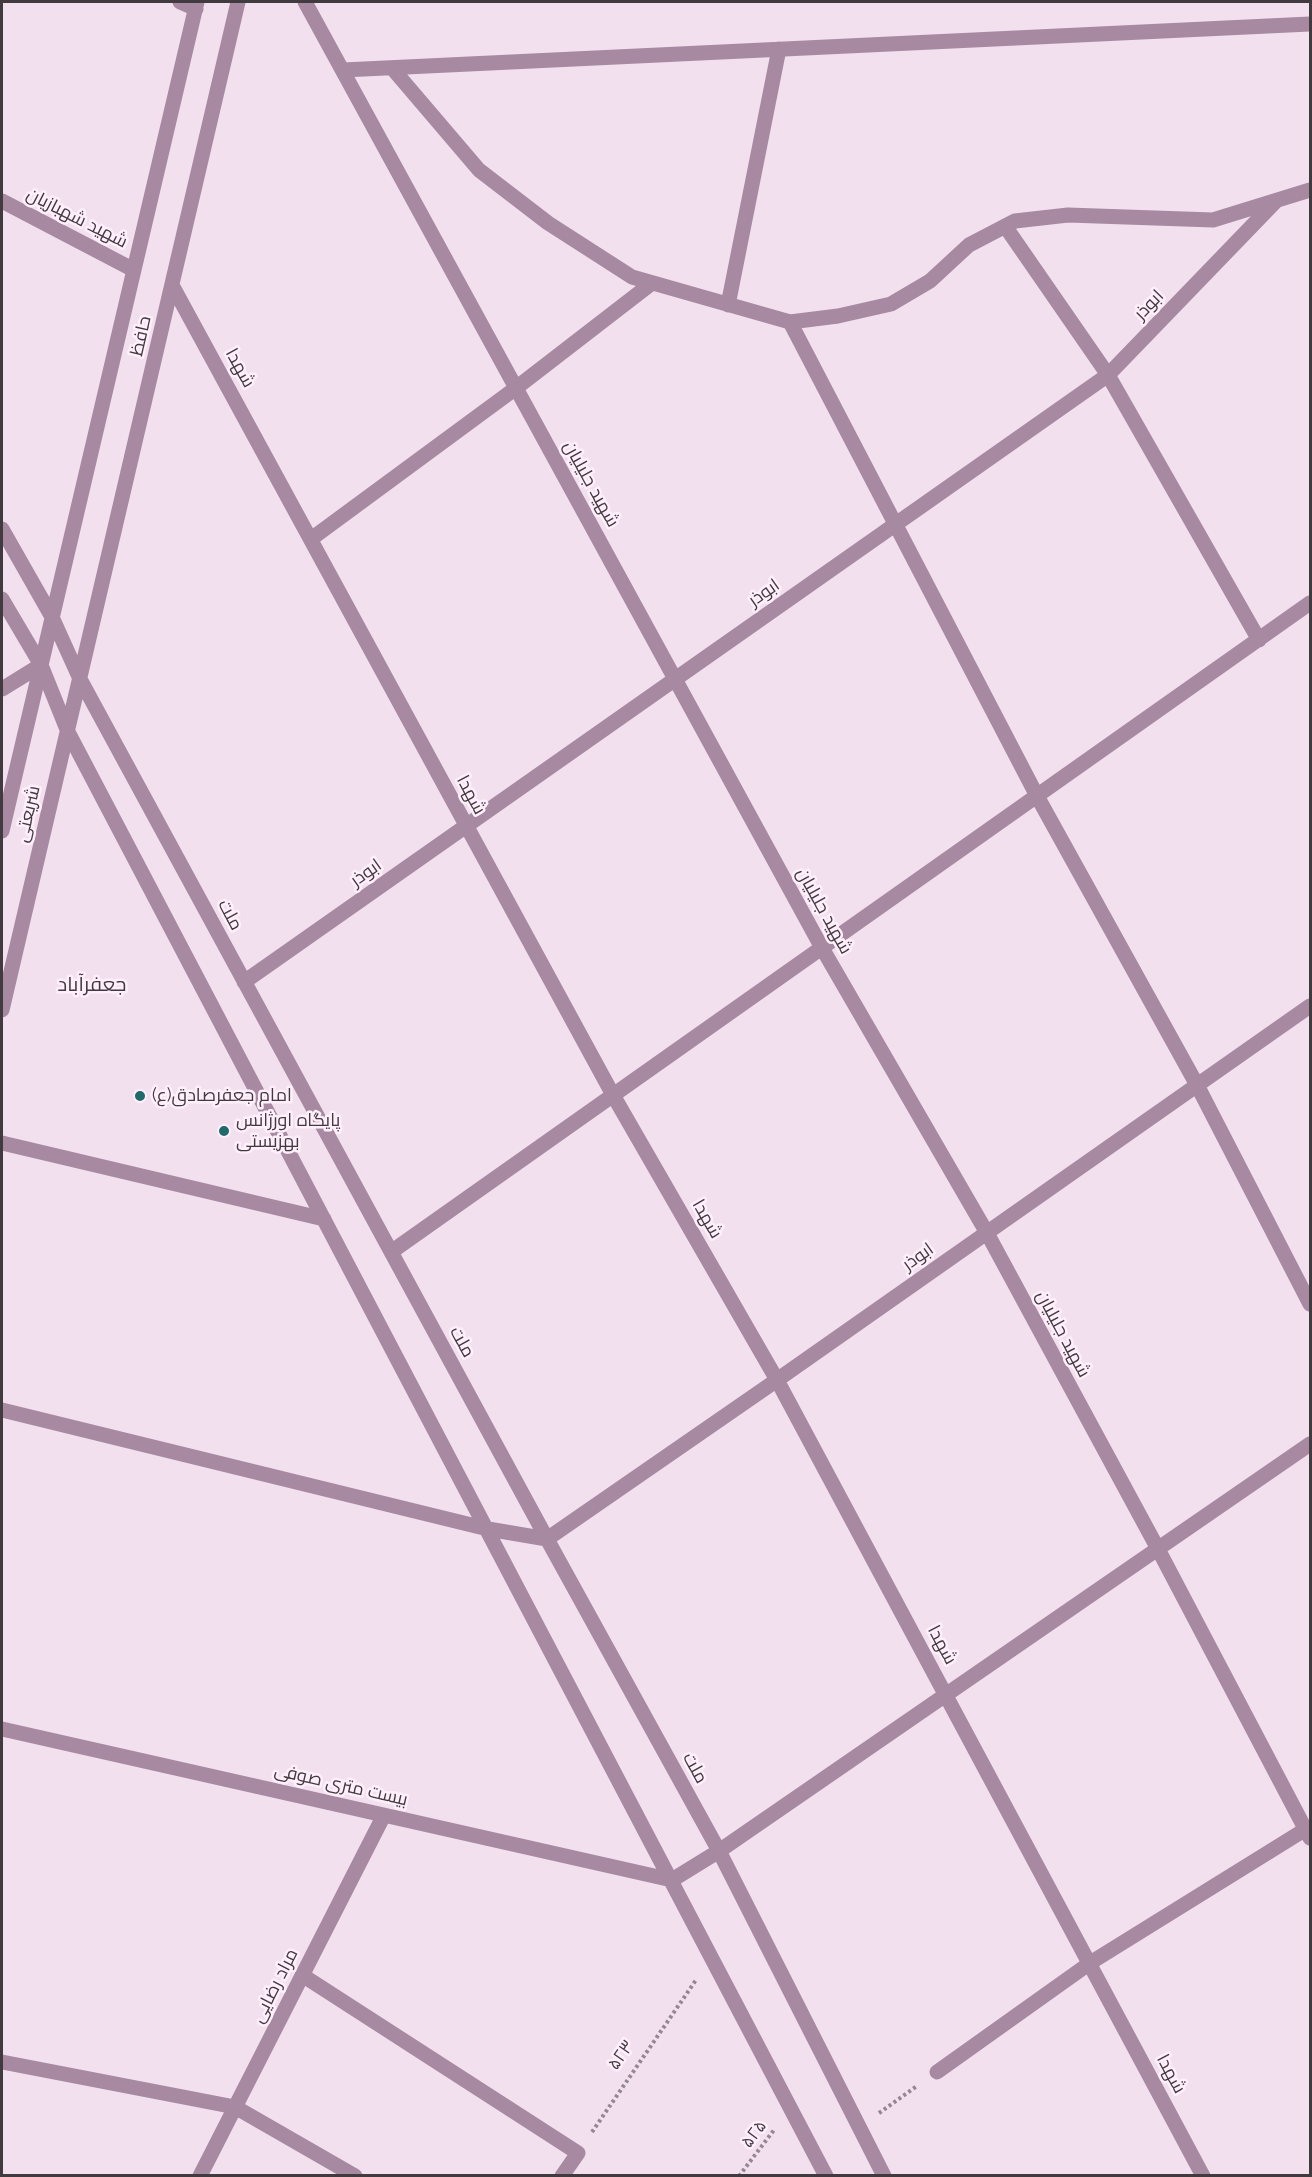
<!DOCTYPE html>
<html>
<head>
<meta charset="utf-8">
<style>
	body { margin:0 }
	#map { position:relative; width:1312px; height:2177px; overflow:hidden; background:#f2e0ee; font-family:Raleway,sans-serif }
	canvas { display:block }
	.frame { position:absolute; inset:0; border:3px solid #413a3f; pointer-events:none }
</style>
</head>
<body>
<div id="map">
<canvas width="1312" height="2177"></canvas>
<div class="frame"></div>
</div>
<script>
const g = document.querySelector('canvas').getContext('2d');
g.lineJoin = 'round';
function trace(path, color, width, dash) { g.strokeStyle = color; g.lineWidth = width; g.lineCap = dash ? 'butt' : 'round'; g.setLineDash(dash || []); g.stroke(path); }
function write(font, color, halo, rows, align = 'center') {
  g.font = font + ' Raleway,Cairo,sans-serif'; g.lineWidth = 5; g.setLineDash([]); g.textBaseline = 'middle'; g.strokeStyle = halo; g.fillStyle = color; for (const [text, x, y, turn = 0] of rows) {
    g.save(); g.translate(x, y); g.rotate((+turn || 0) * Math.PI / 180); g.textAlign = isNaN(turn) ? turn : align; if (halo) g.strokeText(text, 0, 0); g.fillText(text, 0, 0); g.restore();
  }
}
trace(new Path2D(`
	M 879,2113 L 917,2086
	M 592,2132 L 696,1980
	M 739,2176 L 774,2130`), '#948791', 4, [3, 3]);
trace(new Path2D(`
	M 180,2 L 196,9
	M 305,2 L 822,948 L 987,1233 L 1158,1549 L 1310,1838
	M 392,68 L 479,170 L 548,223 L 632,277 L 790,322 L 1037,796 L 1197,1085 L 1310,1304
	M 343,70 L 1310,24
	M 2,201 L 134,270
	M 1005,226 L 1108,375 L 1259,640
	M 172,285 L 613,1095 L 777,1380 L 1203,2176
	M 728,305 L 779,49
	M 790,322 L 838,316 L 891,304 L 930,281 L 969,245 L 1015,221 L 1068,215 L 1213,220 L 1310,190
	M 2,529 L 52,617 L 80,679 L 547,1539 L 719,1851 L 884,2176
	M 311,539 L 516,388 L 652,283
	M 2,599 L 41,665 L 68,732 L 826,2176
	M 2,689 L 41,665
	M 2,831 L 197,2
	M 244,982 L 1108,375 L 1276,201
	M 2,1010 L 238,2
	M 2,1143 L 324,1219
	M 391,1252 L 1310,603
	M 2,1410 L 488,1529 L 547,1539 L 777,1380 L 1310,1006
	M 2,1729 L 672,1880 L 719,1851 L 1310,1444
	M 302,1975 L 578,2153 L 562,2176
	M 2,2062 L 235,2107 L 355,2176
	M 937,2072 L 1090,1963 L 1306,1829
	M 200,2176 L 384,1815`), '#a78aa1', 15);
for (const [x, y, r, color] of [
	[140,1096,6,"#1f6b6c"],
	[224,1131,6,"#1f6b6c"]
]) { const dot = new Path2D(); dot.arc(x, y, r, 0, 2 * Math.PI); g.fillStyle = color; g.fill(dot); trace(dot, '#ffeefb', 2); }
write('18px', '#413a3f', '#ffeefb', [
	["شهید شهبازیان",77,218,27],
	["ابوذر",1149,305,-46],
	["حافظ",141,336,-77],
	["شهدا",240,368,61],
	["شهید جلیلیان",591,484,61],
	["ابوذر",764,593,-35],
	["شهدا",471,795,62],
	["شریعتی",28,814,-77],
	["ابوذر",366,873,-35],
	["شهید جلیلیان",824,911,61],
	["ملت",230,915,62],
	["شهدا",707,1219,60],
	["ابوذر",918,1257,-35],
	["شهید جلیلیان",1063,1334,62],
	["ملت",462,1342,61],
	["شهدا",942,1645,62],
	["ملت",695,1768,61],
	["بیست متری صوفی",341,1785,13],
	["مراد رضایی",275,1986,-63],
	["۵۲۳",621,2055,-55],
	["شهدا",1171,2074,62],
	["۵۲۵",754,2134,-53]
]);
write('18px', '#413a3f', '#ffeefb', [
	["امام جعفرصادق(ع)",152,1096],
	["پایگاه اورژانس",236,1121],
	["بهزیستی",236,1142]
], 'left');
write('20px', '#413a3f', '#ffeefb', [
	["جعفرآباد",92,985]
]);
</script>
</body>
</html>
